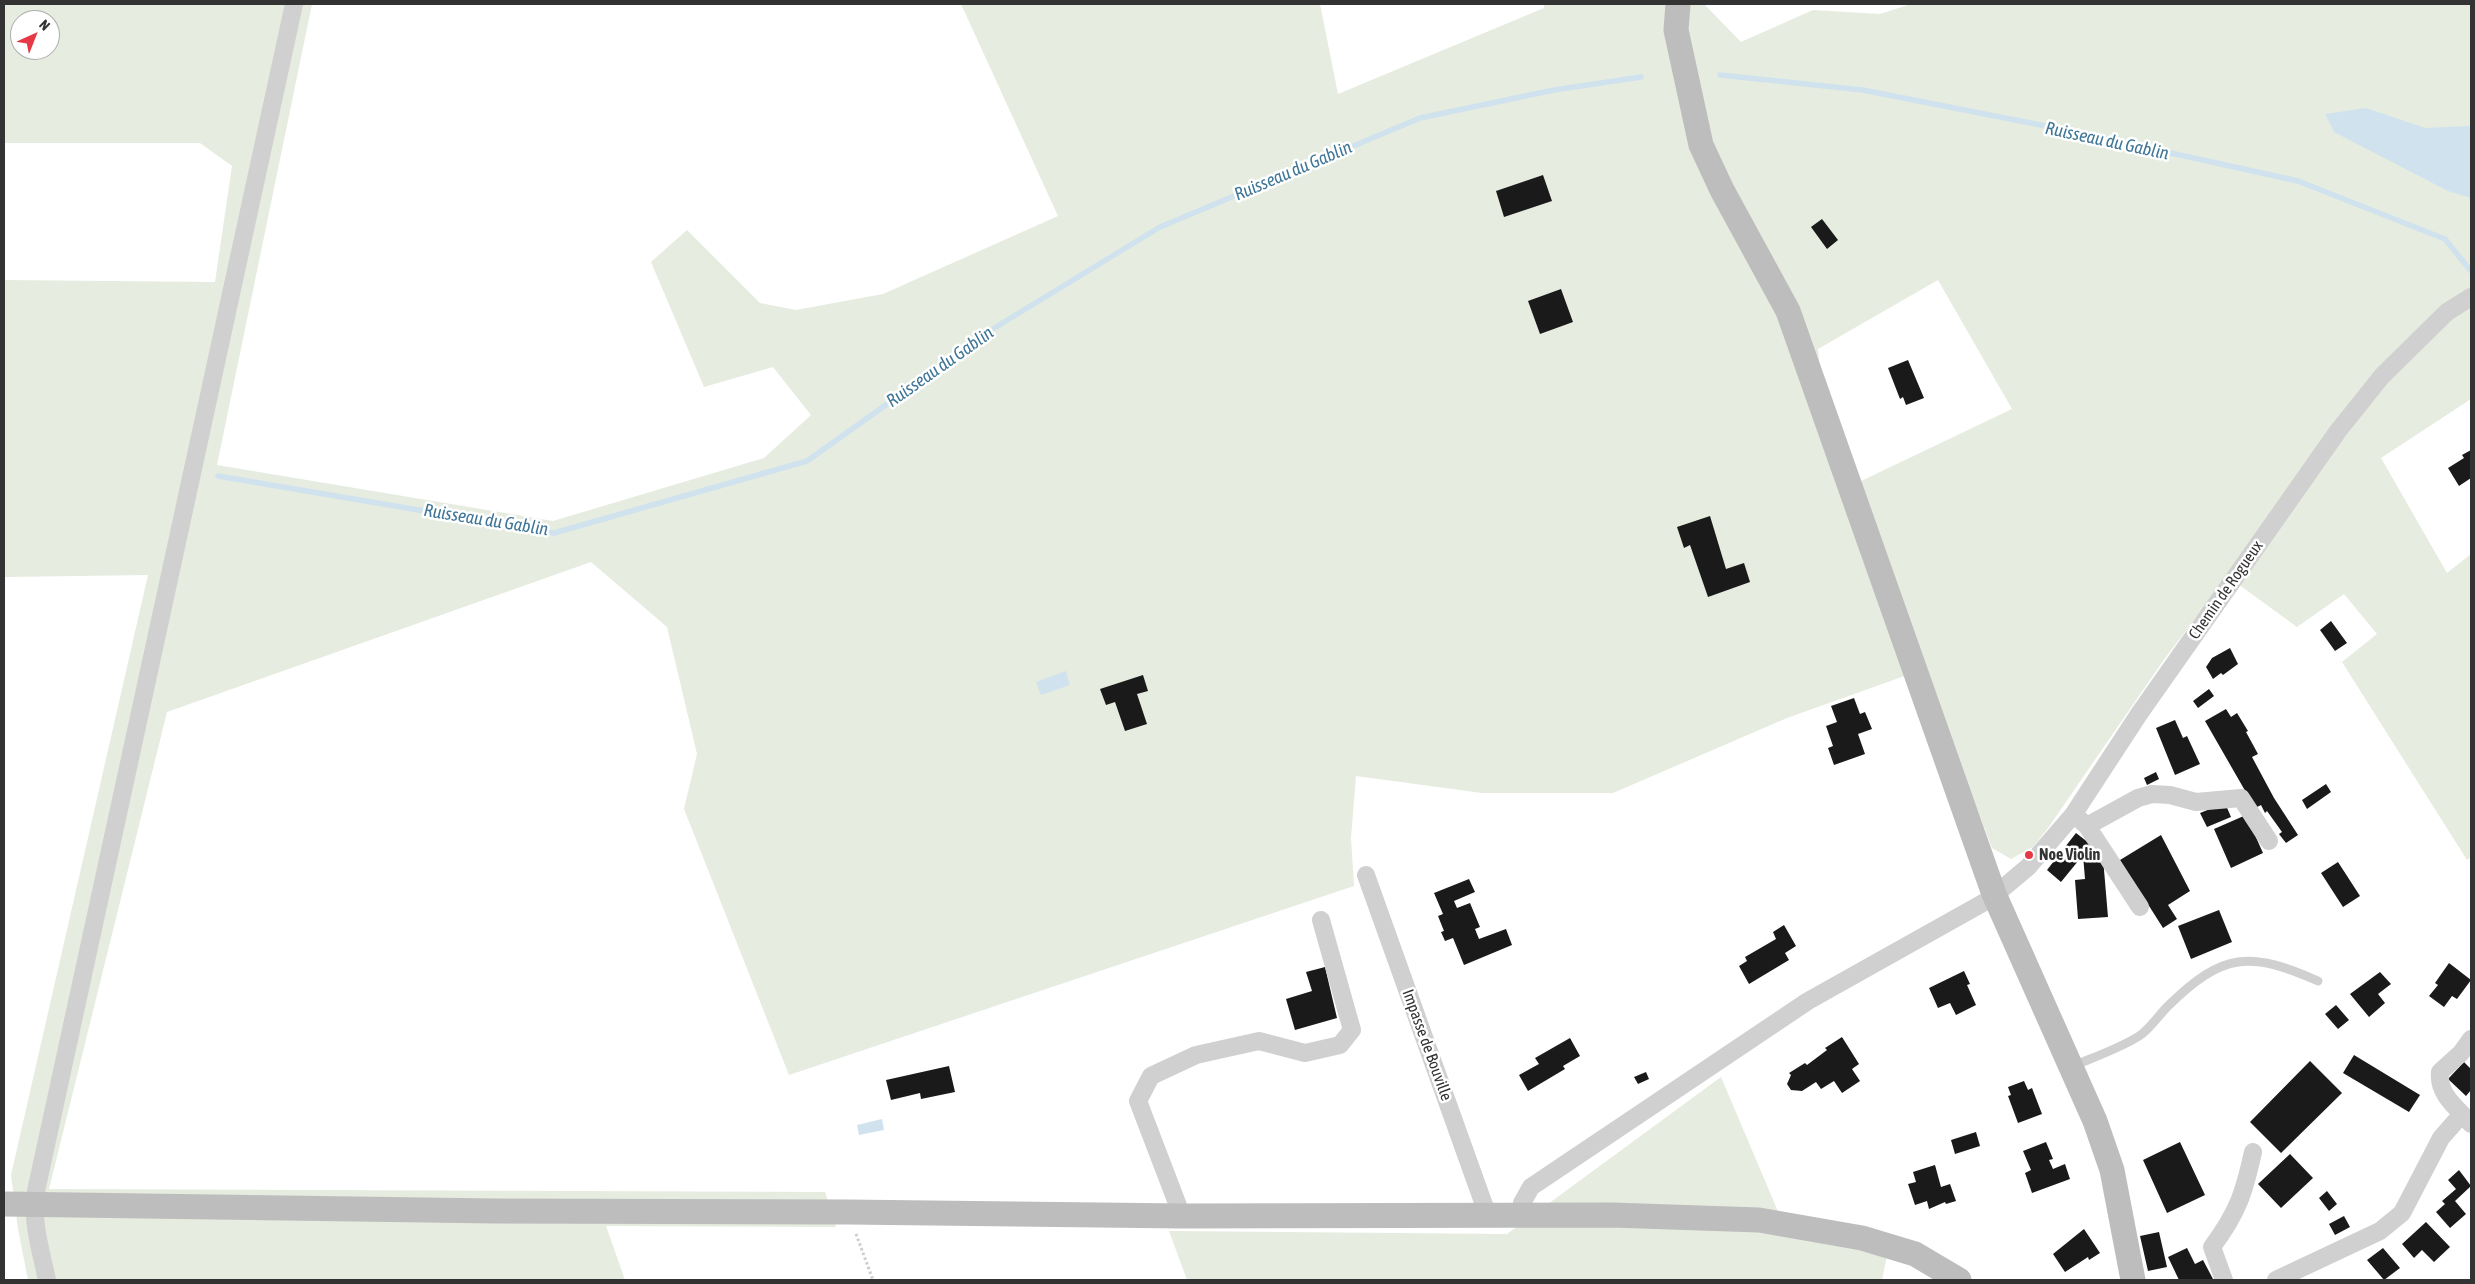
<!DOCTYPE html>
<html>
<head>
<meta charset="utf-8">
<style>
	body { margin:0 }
	#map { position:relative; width:2475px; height:1284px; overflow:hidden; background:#fff; font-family:"Asap Condensed",sans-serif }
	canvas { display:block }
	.frame { position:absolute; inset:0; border:5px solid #333; pointer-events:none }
	.north { position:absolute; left:10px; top:10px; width:50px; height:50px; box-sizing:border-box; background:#fff; border:1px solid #adadad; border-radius:50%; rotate:44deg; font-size:14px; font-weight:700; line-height:20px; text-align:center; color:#333 }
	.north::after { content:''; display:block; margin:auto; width:18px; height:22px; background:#e63946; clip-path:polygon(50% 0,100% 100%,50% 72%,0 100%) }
</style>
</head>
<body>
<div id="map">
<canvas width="2475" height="1284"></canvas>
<div class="frame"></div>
<div class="north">N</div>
</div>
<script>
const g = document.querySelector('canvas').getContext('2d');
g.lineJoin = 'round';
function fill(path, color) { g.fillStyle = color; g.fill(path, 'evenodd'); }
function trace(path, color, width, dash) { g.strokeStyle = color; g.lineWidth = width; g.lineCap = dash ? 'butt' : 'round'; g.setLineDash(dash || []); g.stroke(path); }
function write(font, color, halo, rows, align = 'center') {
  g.font = font + ' "Asap Condensed",sans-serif'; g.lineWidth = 5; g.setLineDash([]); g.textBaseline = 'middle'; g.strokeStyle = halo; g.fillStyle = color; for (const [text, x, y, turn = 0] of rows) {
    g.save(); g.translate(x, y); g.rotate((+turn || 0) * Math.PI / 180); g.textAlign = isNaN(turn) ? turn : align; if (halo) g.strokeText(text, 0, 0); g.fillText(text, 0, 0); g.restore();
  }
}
fill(new Path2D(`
	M 4,4 L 312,4 L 217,465 L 553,521 L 764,458 L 811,415 L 773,367 L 704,387 L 651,262 L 687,230 L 760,303 L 796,310 L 883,294 L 1058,216 L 961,4 L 1320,4 L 1338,94 L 1544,8 L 1544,4 L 1704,4 L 1741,42 L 1813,10 L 1880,14 L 1911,4 L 2471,4 L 2471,399 L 2381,458 L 2447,573 L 2471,554 L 2471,857 L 2467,860 L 2342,662 L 2377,634 L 2344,594 L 2297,627 L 2227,576 L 2163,661 L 2048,828 L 2033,847 L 2011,859 L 1992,848 L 1924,669 L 1787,718 L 1613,793 L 1482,793 L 1356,776 L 1351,838 L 1354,886 L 789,1075 L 684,809 L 697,754 L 667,627 L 591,562 L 167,712 L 49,1189 L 825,1192 L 836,1227 L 606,1226 L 625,1280 L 28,1280 L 18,1229 L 11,1175 L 148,575 L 4,577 L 4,280 L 215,282 L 232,166 L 200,143 L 4,143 ZM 20,20 L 50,20 L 50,50 L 20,50 ZM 1938,280 L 2012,409 L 1859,482 L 1820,371 L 1818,349 Z
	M 1721,1077 L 1788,1235 L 1890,1240 L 1882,1280 L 1187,1280 L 1169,1231 L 1507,1234 Z`), '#e6ecdf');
fill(new Path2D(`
	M 2366,108 L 2425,128 L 2471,126 L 2471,198 L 2448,191 L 2334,132 L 2325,114 Z
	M 1066,671 L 1070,685 L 1041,695 L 1036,682 Z
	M 882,1119 L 884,1130 L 859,1135 L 857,1125 Z`), '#cfe2ee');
trace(new Path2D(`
	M 1720,75 L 1863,90 L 2071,131 L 2298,181 L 2445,239 L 2470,270
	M 218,476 L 554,533 L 807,461 L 991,330 L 1160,227 L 1420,118 L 1554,90 L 1641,77`), '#cfe2ee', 5.5);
fill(new Path2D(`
	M 1543,175 L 1552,201 L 1504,217 L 1496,191 Z
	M 1822,219 L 1838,240 L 1827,249 L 1811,227 Z
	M 1561,289 L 1573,322 L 1540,334 L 1528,301 Z
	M 1908,360 L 1924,398 L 1906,405 L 1903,397 L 1900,399 L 1888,368 Z
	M 2471,450 L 2471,478 L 2459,486 L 2448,468 L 2464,458 L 2462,455 Z
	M 1710,516 L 1726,569 L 1744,563 L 1750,582 L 1708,597 L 1690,545 L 1684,548 L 1677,527 Z
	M 2331,621 L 2347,643 L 2335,651 L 2320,630 Z
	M 2230,648 L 2238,664 L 2223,675 L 2221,673 L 2213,679 L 2206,667 L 2212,658 Z
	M 1143,675 L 1148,691 L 1137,694 L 1147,724 L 1125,731 L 1115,702 L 1106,705 L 1100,689 Z
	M 2209,689 L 2214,696 L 2198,708 L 2193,701 Z
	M 1854,698 L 1860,714 L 1865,712 L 1872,729 L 1858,734 L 1865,754 L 1834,765 L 1828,748 L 1833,746 L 1826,726 L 1837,722 L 1831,706 Z
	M 2226,709 L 2231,717 L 2237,713 L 2248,731 L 2246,732 L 2258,754 L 2252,757 L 2274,798 L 2298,835 L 2286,843 L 2279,834 L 2282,832 L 2267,811 L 2265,813 L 2261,805 L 2255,808 L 2205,721 Z
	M 2175,720 L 2183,738 L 2187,736 L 2200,764 L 2175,775 L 2156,728 Z
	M 2156,772 L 2159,779 L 2147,785 L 2144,778 Z
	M 2326,784 L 2331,792 L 2307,809 L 2302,800 Z
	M 2225,803 L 2231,817 L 2207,827 L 2200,813 Z
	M 2246,815 L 2263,853 L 2231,868 L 2214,829 Z
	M 2076,833 L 2098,850 L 2103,858 L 2108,917 L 2078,919 L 2075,880 L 2085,879 L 2083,855 L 2061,882 L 2047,870 Z
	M 2161,835 L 2190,891 L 2168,905 L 2177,919 L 2163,928 L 2120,860 Z
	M 2338,862 L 2360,896 L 2343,907 L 2321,873 Z
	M 1469,879 L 1475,892 L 1454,901 L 1457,908 L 1470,903 L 1480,927 L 1475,929 L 1479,939 L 1506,929 L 1512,945 L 1464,965 L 1453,938 L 1445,941 L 1441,932 L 1444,931 L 1438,916 L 1443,914 L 1434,893 Z
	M 2219,910 L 2232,942 L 2191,959 L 2178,926 Z
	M 1784,925 L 1796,946 L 1785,953 L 1789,960 L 1749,984 L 1739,966 L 1747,961 L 1745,957 L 1776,939 L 1773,932 Z
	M 2449,963 L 2471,980 L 2457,999 L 2452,996 L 2444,1007 L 2429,996 L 2438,985 L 2435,983 Z
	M 1325,967 L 1337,1018 L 1295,1030 L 1286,999 L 1312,991 L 1306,972 Z
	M 1964,971 L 1970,984 L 1967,985 L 1976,1005 L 1956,1015 L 1950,1003 L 1938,1008 L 1929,988 Z
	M 2380,972 L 2391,984 L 2378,994 L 2385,1003 L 2369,1017 L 2350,994 Z
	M 2336,1005 L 2349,1020 L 2338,1029 L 2325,1014 Z
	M 1842,1037 L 1859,1064 L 1852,1069 L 1860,1081 L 1842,1093 L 1834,1081 L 1821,1089 L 1816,1082 L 1802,1091 L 1791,1090 L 1787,1084 L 1791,1075 L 1789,1073 L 1805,1063 L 1807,1065 L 1827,1050 L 1825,1048 Z
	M 1570,1038 L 1580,1056 L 1563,1066 L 1565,1069 L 1528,1091 L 1519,1075 L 1539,1064 L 1535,1058 Z
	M 2354,1055 L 2420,1095 L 2409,1112 L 2343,1073 Z
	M 2310,1061 L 2342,1093 L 2281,1153 L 2250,1122 Z
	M 2464,1062 L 2471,1069 L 2471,1090 L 2466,1096 L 2448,1079 Z
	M 949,1066 L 955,1092 L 921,1099 L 920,1093 L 891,1100 L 886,1080 Z
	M 1646,1072 L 1649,1079 L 1638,1084 L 1634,1077 Z
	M 2024,1081 L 2028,1090 L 2032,1088 L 2042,1114 L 2018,1123 L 2008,1096 L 2011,1095 L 2008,1087 Z
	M 1976,1132 L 1980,1146 L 1955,1154 L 1951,1140 Z
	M 2046,1142 L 2053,1159 L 2049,1160 L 2053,1169 L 2065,1164 L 2070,1179 L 2032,1193 L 2025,1173 L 2031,1170 L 2023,1151 Z
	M 2180,1142 L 2205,1195 L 2167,1213 L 2143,1160 Z
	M 2290,1154 L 2313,1178 L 2281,1208 L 2258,1184 Z
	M 1935,1165 L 1941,1187 L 1950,1184 L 1956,1201 L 1946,1204 L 1945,1202 L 1929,1209 L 1927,1201 L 1915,1205 L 1908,1184 L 1916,1182 L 1913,1172 Z
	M 2459,1170 L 2471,1186 L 2455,1201 L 2466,1214 L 2450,1228 L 2436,1212 L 2445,1204 L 2442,1201 L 2456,1189 L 2448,1180 Z
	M 2327,1191 L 2337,1204 L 2329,1211 L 2319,1198 Z
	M 2344,1216 L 2350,1227 L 2335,1235 L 2329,1224 Z
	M 2426,1222 L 2450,1247 L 2434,1262 L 2422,1250 L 2414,1258 L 2402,1244 Z
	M 2084,1229 L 2100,1253 L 2089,1260 L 2088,1257 L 2065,1272 L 2053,1254 Z
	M 2159,1232 L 2167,1267 L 2148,1271 L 2140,1236 Z
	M 2187,1248 L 2195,1264 L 2203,1260 L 2213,1279 L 2179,1280 L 2168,1257 Z
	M 2383,1248 L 2400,1268 L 2384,1280 L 2367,1260 Z`), '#1a1a1a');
trace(new Path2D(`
	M 856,1234 L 873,1280`), '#cdcdcd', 3, [2.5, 2.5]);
trace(new Path2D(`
	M 2073,1066 C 2092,1058 2126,1046 2142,1034 C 2152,1026 2159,1015 2168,1006 C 2223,952 2250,951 2318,981`), '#d0d0d0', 9);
trace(new Path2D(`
	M 2078,818 L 2087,826 L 2140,907
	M 2087,826 L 2138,798 L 2152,794 L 2170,795 L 2196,802 L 2241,798 L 2269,841
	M 1366,875 L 1488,1216
	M 2462,1114 C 2450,1102 2438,1090 2440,1072 L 2461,1053 L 2471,1039
	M 1182,1216 L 1138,1101 L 1151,1076 L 1196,1055 L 1259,1041 L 1305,1053 L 1340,1045 L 1352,1030 L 1321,920
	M 1521,1216 L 1522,1203 L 1531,1187 L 1808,1001 L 1990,899 L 2028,867 L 2073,815 L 2139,714 L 2338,431 L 2382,376 L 2447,312 L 2471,297
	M 47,1280 C 41,1251 31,1220 36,1191 L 294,4
	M 2224,1280 L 2212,1247 C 2238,1212 2244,1193 2253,1152
	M 2276,1280 L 2380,1231 L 2402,1213 L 2441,1138 L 2462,1114 L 2471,1124`), '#d0d0d0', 18);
trace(new Path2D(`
	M 1678,4 L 1676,30 L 1701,145 L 1722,190 L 1788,311 L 1994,894 L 2095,1121 L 2112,1170 L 2133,1280
	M 4,1204 L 495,1211 L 848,1212 L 1182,1216 L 1612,1215 L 1759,1220 L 1862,1238 L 1915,1254 L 1959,1280`), '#bdbdbd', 25);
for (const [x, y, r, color] of [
	[2029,855,5,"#e63946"]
]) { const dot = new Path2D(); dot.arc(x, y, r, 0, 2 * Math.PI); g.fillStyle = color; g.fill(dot); trace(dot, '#fff', 2); }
write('16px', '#333', '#fff', [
	["Chemin de Rogueux",2226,590,-55],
	["Impasse de Bouville",1427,1045,70]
]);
write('bold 16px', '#333', '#fff', [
	["Noe Violin",2039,855]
], 'left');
write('italic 18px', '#3f7597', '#fff', [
	["Ruisseau du Gablin",2107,141,12],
	["Ruisseau du Gablin",1293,171,-23],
	["Ruisseau du Gablin",940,367,-35],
	["Ruisseau du Gablin",486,520,9]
]);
</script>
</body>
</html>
